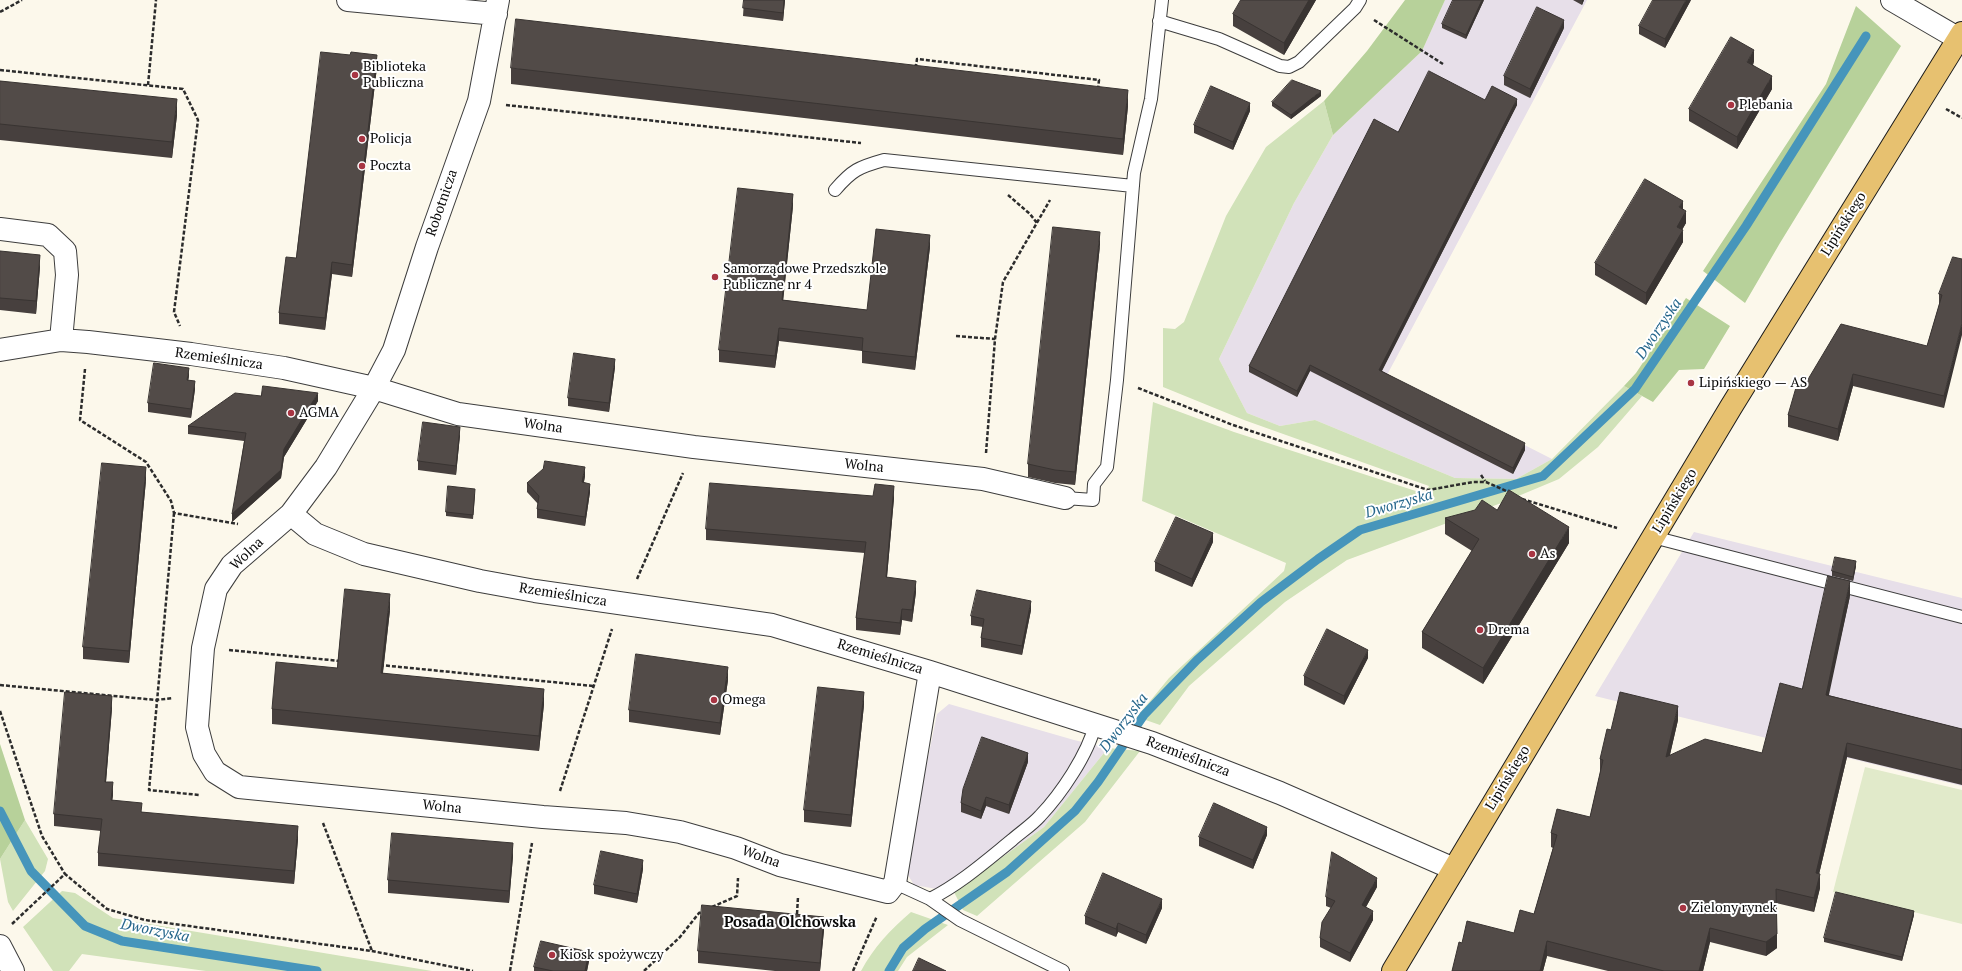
<!DOCTYPE html>
<html>
<head>
<meta charset="utf-8">
<style>
	body { margin:0 }
	canvas { display:block; background:#fcf8eb }
</style>
</head>
<body>
<canvas width="1962" height="971"></canvas>
<script>
const g = document.querySelector('canvas').getContext('2d');
g.lineJoin = 'round';
function fill(path, color) { g.fillStyle = color; g.fill(path, 'evenodd'); }
function trace(path, color, width, dash) { g.strokeStyle = color; g.lineWidth = width; g.lineCap = dash ? 'butt' : 'round'; g.setLineDash(dash || []); g.stroke(path); }
function write(font, color, halo, rows, align = 'center') {
  g.font = font + ' "PT Serif",serif'; g.lineWidth = 4; g.setLineDash([]); g.textBaseline = 'middle'; g.strokeStyle = halo; g.fillStyle = color; for (const [text, x, y, turn = 0] of rows) {
    g.save(); g.translate(x, y); g.rotate((+turn || 0) * Math.PI / 180); g.textAlign = isNaN(turn) ? turn : align; if (halo) g.strokeText(text, 0, 0); g.fillText(text, 0, 0); g.restore();
  }
}
fill(new Path2D(`
	M 1445,0 L 1587,0 L 1387,375 L 1552,459 L 1516,479 L 1455,478 L 1315,420 L 1280,426 L 1247,413 L 1219,359 L 1294,203 L 1333,135 L 1422,51 Z
	M 1694,532 L 1962,598 L 1962,786 L 1595,696 Z
	M 949,704 L 1074,740 L 1108,748 L 1044,827 L 954,892 L 914,885 L 905,870 L 937,714 Z`), '#e7dfe9');
fill(new Path2D(`
	M 1324,101 L 1333,135 L 1294,203 L 1219,359 L 1247,413 L 1280,426 L 1315,420 L 1455,478 L 1516,479 L 1552,459 L 1624,386 L 1642,396 L 1598,447 L 1559,479 L 1504,502 L 1347,560 L 1285,602 L 1189,686 L 1160,725 L 1137,717 L 1169,678 L 1284,571 L 1286,563 L 1142,501 L 1153,402 L 1234,432 L 1425,494 L 1429,486 L 1244,420 L 1163,387 L 1163,328 L 1175,329 L 1184,322 L 1226,216 L 1266,147 Z
	M 1108,748 L 1140,751 L 1085,822 L 977,916 L 963,910 L 954,892 L 1044,827 Z
	M 25,820 L 48,859 L 45,871 L 13,911 L 8,902 L 0,859 Z
	M 62,891 L 75,893 L 113,918 L 432,971 L 206,971 L 82,954 L 69,971 L 53,971 L 23,927 Z
	M 911,912 L 948,925 L 907,957 L 898,971 L 861,971 C 874,947 890,930 911,912 Z`), '#d1e2b9');
fill(new Path2D(`
	M 1405,0 L 1445,0 L 1422,51 L 1333,135 L 1324,101 L 1367,51 Z
	M 1856,6 L 1901,46 L 1780,243 L 1745,303 L 1703,271 L 1826,84 Z
	M 1686,298 L 1730,326 L 1704,369 L 1679,370 L 1653,402 L 1624,386 L 1636,373 Z
	M 0,744 L 25,820 L 0,859 Z`), '#b7d19a');
fill(new Path2D(`
	M 1865,767 L 1962,790 L 1962,924 L 1833,892 Z`), '#e1eaca');
trace(new Path2D(`
	M 0,811 L 31,871 L 85,926 L 122,941 L 317,971
	M 889,971 L 903,948 L 925,929 L 1007,872 L 1075,811 L 1098,782 L 1144,715 L 1197,660 L 1261,602 L 1318,559 L 1360,530 L 1543,476 L 1635,389 L 1746,226 L 1866,36`), '#4695bb', 9);
const lane = new Path2D(`
	M 1159,21 L 1219,39 L 1280,66 L 1289,67 L 1299,62 L 1355,8 L 1360,0
	M 835,190 C 852,170 859,167 884,160 L 1133,186
	M 1065,498 L 1093,500 L 1094,484 L 1107,467 L 1117,380 L 1134,173 L 1151,99 L 1162,0
	M 1653,537 L 1962,617
	M 895,883 L 930,899 L 960,920 L 1063,971
	M 930,899 C 960,884 986,861 1012,840 C 1021,832 1032,825 1040,816 C 1061,794 1088,754 1095,725`);
const street = new Path2D(`
	M 348,0 L 496,14
	M 1892,0 L 1959,39
	M 0,229 L 48,235 L 65,251 L 67,275 L 61,340
	M 0,350 L 61,340 L 88,342 L 191,354 L 284,368 L 374,388 L 394,350 L 427,247 L 479,101 L 498,0
	M 291,514 L 315,534 L 364,554 L 480,581 L 535,591 L 772,625 L 930,672 L 1152,743 L 1280,793 L 1454,869
	M 930,672 L 895,883 L 888,892 L 780,865 L 736,848 L 680,832 L 626,823 L 543,817 L 239,787 L 215,772 L 204,754 L 197,727 L 203,648 L 216,589 L 232,565 L 291,514 L 326,467 L 374,388 L 458,414 L 694,447 L 983,479 L 1065,498
	M 0,946 L 13,971`);
const primary = new Path2D(`
	M 1393,971 L 1731,407 L 1962,33`);
trace(lane, '#3d3d3d', 14);
trace(street, '#3d3d3d', 24);
trace(primary, '#1b1b1b', 24);
trace(new Path2D(`
	M 0,12 L 22,0
	M 1374,20 L 1443,64
	M 914,66 L 916,66 L 917,59 L 1099,80 L 1098,89
	M 0,70 L 183,89 L 198,120 L 174,312 L 180,326
	M 148,85 L 156,0
	M 506,105 L 861,143
	M 1946,109 L 1962,118
	M 1008,195 L 1030,214 L 1037,223
	M 956,336 L 995,339
	M 85,369 L 80,420 L 146,462 L 171,501 L 174,513 L 238,524
	M 1138,388 L 1233,425 L 1428,490 L 1473,482 L 1486,482 L 1511,493
	M 986,453 L 995,339 L 1003,282 L 1050,200
	M 1481,475 L 1485,481
	M 1522,499 L 1617,528
	M 174,513 L 149,790 L 199,795
	M 637,579 L 683,473
	M 229,650 L 340,661
	M 380,665 L 593,686
	M 0,685 L 156,700 L 173,698
	M 0,711 L 42,836 L 65,874
	M 560,791 L 612,629
	M 323,823 L 372,951
	M 712,907 L 737,896 L 738,878
	M 797,914 L 798,897
	M 12,924 L 65,874 L 107,909 L 145,920 L 372,951 L 473,971
	M 510,971 L 532,843
	M 644,971 L 680,937 L 699,913 L 704,911
	M 853,971 L 877,916`), '#2c2c2c', 2.5, [4, 2]);
trace(lane, '#fff', 12);
trace(street, '#fff', 22);
trace(primary, '#e7c170', 22);
fill(new Path2D(`
	M 744,0 L 785,0 L 783,21 L 743,16 Z
	M 1241,0 L 1316,0 L 1284,55 L 1233,26 L 1233,14 Z
	M 1484,0 L 1466,39 L 1442,28 L 1442,24 Z
	M 1573,0 L 1584,0 L 1582,5 Z
	M 1691,0 L 1665,48 L 1639,34 L 1639,26 Z
	M 1564,28 L 1530,98 L 1504,85 L 1504,76 Z
	M 1754,62 L 1753,65 L 1772,89 L 1737,149 L 1689,121 L 1689,109 Z
	M 377,67 L 352,277 L 332,274 L 325,330 L 279,324 L 279,313 L 296,258 Z
	M 511,68 L 1128,106 L 1123,155 L 511,84 Z
	M 0,81 L 177,115 L 172,158 L 0,140 Z
	M 1321,96 L 1291,119 L 1272,106 L 1272,102 Z
	M 1485,100 L 1517,105 L 1382,371 L 1525,450 L 1513,474 L 1310,371 L 1297,397 L 1249,372 L 1249,366 L 1398,132 Z
	M 1250,111 L 1233,150 L 1194,133 L 1194,125 Z
	M 793,206 L 783,300 L 867,310 L 930,247 L 915,370 L 862,363 L 862,351 L 779,341 L 775,368 L 719,362 L 719,350 Z
	M 1683,209 L 1686,223 L 1682,230 L 1683,242 L 1646,305 L 1595,275 L 1595,263 Z
	M 1100,245 L 1075,485 L 1055,483 L 1028,477 L 1028,464 Z
	M 0,251 L 40,267 L 36,314 L 0,310 Z
	M 1953,257 L 1944,408 L 1853,386 L 1838,441 L 1788,427 L 1788,415 L 1804,386 L 1927,346 L 1939,305 L 1939,294 Z
	M 615,367 L 609,412 L 568,406 L 568,398 Z
	M 189,376 L 188,380 L 195,389 L 191,418 L 148,412 L 148,403 Z
	M 261,396 L 318,401 L 284,457 L 281,478 L 232,522 L 244,441 L 188,434 L 188,426 Z
	M 460,435 L 456,475 L 418,470 L 418,461 Z
	M 585,476 L 584,482 L 590,492 L 585,526 L 537,518 L 537,509 L 538,504 L 527,492 L 527,483 Z
	M 146,480 L 129,663 L 83,659 L 83,647 Z
	M 475,494 L 473,519 L 446,516 L 446,512 Z
	M 894,498 L 887,577 L 916,592 L 912,622 L 902,620 L 900,635 L 856,630 L 856,618 L 865,553 L 706,540 L 706,529 Z
	M 1497,510 L 1569,543 L 1483,684 L 1422,648 L 1422,632 L 1472,551 L 1445,534 L 1445,518 Z
	M 1213,542 L 1192,587 L 1155,571 L 1155,562 Z
	M 1856,566 L 1853,581 L 1832,576 L 1832,571 Z
	M 1850,596 L 1828,695 L 1962,729 L 1962,785 L 1847,757 L 1819,874 L 1820,888 L 1814,912 L 1776,903 L 1777,948 L 1766,956 L 1710,942 L 1703,971 L 1608,971 L 1547,956 L 1543,971 L 1452,971 L 1462,943 L 1514,933 L 1534,914 L 1553,848 L 1551,847 L 1551,833 L 1590,817 L 1600,773 L 1600,759 L 1611,730 L 1678,720 L 1670,755 L 1762,753 L 1802,689 Z
	M 390,610 L 383,673 L 544,704 L 539,751 L 272,724 L 272,709 L 337,668 Z
	M 1031,610 L 1022,655 L 981,647 L 981,638 L 983,627 L 971,625 L 971,616 Z
	M 1368,658 L 1344,705 L 1304,685 L 1304,676 Z
	M 728,680 L 720,735 L 629,722 L 629,710 Z
	M 864,705 L 851,827 L 804,822 L 804,810 Z
	M 112,708 L 106,782 L 113,795 L 112,800 L 142,812 L 298,839 L 294,884 L 98,866 L 98,853 L 101,831 L 54,826 L 54,814 Z
	M 1028,762 L 1009,814 L 986,806 L 981,819 L 961,812 L 961,803 Z
	M 1267,835 L 1253,869 L 1199,846 L 1199,837 Z
	M 513,856 L 509,903 L 388,893 L 388,880 Z
	M 643,869 L 637,903 L 594,894 L 594,885 Z
	M 1377,887 L 1366,907 L 1373,920 L 1350,962 L 1320,947 L 1320,938 L 1331,908 L 1326,906 L 1326,897 Z
	M 1162,908 L 1146,944 L 1118,932 L 1116,937 L 1085,924 L 1085,916 Z
	M 1914,915 L 1902,961 L 1824,942 L 1824,938 Z
	M 824,930 L 820,971 L 775,971 L 698,963 L 698,951 Z
	M 589,961 L 587,971 L 534,971 L 534,967 Z`), '#47403e');
fill(new Path2D(`
	M 784,0 L 785,0 L 783,21 L 783,13 Z
	M 1309,0 L 1316,0 L 1284,55 L 1284,43 Z
	M 1482,0 L 1484,0 L 1466,39 L 1466,35 Z
	M 1582,0 L 1584,0 L 1582,5 Z
	M 1686,0 L 1691,0 L 1665,48 L 1665,39 Z
	M 1564,20 L 1564,28 L 1530,98 L 1530,89 Z
	M 1754,50 L 1754,62 L 1747,74 L 1747,62 Z
	M 377,55 L 377,67 L 352,277 L 352,265 Z
	M 1772,76 L 1772,89 L 1737,149 L 1737,137 Z
	M 1128,90 L 1128,106 L 1123,155 L 1123,139 Z
	M 1321,91 L 1321,96 L 1291,119 L 1291,115 Z
	M 177,99 L 177,115 L 172,158 L 172,142 Z
	M 1517,99 L 1517,105 L 1379,376 L 1379,370 Z
	M 1250,103 L 1250,111 L 1233,150 L 1233,142 Z
	M 793,194 L 793,206 L 782,312 L 782,300 Z
	M 1683,201 L 1683,212 L 1679,207 Z
	M 1686,211 L 1686,223 L 1677,238 L 1677,227 Z
	M 1683,230 L 1683,242 L 1646,305 L 1646,293 Z
	M 1100,232 L 1100,245 L 1075,485 L 1075,472 Z
	M 930,235 L 930,247 L 915,370 L 915,357 Z
	M 40,255 L 40,267 L 36,314 L 36,301 Z
	M 332,262 L 332,274 L 325,330 L 325,318 Z
	M 1962,323 L 1962,335 L 1944,408 L 1944,396 Z
	M 779,328 L 779,341 L 775,368 L 775,356 Z
	M 615,359 L 615,367 L 609,412 L 609,403 Z
	M 1310,365 L 1310,371 L 1297,397 L 1297,391 Z
	M 189,368 L 189,376 L 187,388 L 187,380 Z
	M 1853,374 L 1853,386 L 1838,441 L 1838,429 Z
	M 195,381 L 195,389 L 191,418 L 191,409 Z
	M 318,393 L 318,401 L 284,457 L 281,478 L 232,522 L 232,514 L 284,449 Z
	M 460,427 L 460,435 L 456,475 L 456,466 Z
	M 1525,443 L 1525,450 L 1513,474 L 1513,468 Z
	M 146,467 L 146,480 L 129,663 L 129,651 Z
	M 585,467 L 585,476 L 582,491 L 582,482 Z
	M 590,484 L 590,492 L 585,526 L 585,517 Z
	M 894,486 L 894,498 L 886,588 L 886,577 Z
	M 1569,527 L 1569,543 L 1483,684 L 1483,668 Z
	M 1213,533 L 1213,542 L 1192,587 L 1192,579 Z
	M 1856,561 L 1856,566 L 1853,581 L 1853,577 Z
	M 916,581 L 916,592 L 912,622 L 912,610 Z
	M 1850,581 L 1850,596 L 1826,709 L 1826,695 Z
	M 390,594 L 390,610 L 381,688 L 381,673 Z
	M 1031,601 L 1031,610 L 1022,655 L 1022,646 Z
	M 902,609 L 902,620 L 900,635 L 900,623 Z
	M 1368,650 L 1368,658 L 1344,705 L 1344,696 Z
	M 728,667 L 728,680 L 720,735 L 720,723 Z
	M 544,689 L 544,704 L 539,751 L 539,736 Z
	M 864,692 L 864,705 L 851,827 L 851,815 Z
	M 112,696 L 112,708 L 105,794 L 105,782 Z
	M 1678,706 L 1678,720 L 1666,771 L 1666,757 Z
	M 1847,743 L 1847,757 L 1816,887 L 1816,873 Z
	M 1028,753 L 1028,762 L 1009,814 L 1009,805 Z
	M 113,782 L 113,795 L 111,812 L 111,800 Z
	M 986,797 L 986,806 L 981,819 L 981,811 Z
	M 298,826 L 298,839 L 294,884 L 294,871 Z
	M 1267,827 L 1267,835 L 1253,869 L 1253,860 Z
	M 513,843 L 513,856 L 509,903 L 509,891 Z
	M 643,860 L 643,869 L 637,903 L 637,894 Z
	M 1820,874 L 1820,888 L 1814,912 L 1814,898 Z
	M 1377,878 L 1377,887 L 1362,914 L 1362,905 Z
	M 1162,899 L 1162,908 L 1146,944 L 1146,935 Z
	M 1373,911 L 1373,920 L 1350,962 L 1350,953 Z
	M 1914,911 L 1914,915 L 1902,961 L 1902,957 Z
	M 824,917 L 824,930 L 820,971 L 820,963 Z
	M 1118,923 L 1118,932 L 1116,937 L 1116,929 Z
	M 1710,928 L 1710,942 L 1703,971 L 1699,971 Z
	M 1777,934 L 1777,948 L 1766,956 L 1766,942 Z
	M 1547,941 L 1547,956 L 1543,971 L 1540,971 Z
	M 589,952 L 589,961 L 587,971 L 585,971 Z`), '#393432');
const building = new Path2D(`
	M 744,0 L 784,0 L 783,13 L 743,8 Z
	M 1241,0 L 1309,0 L 1284,43 L 1233,14 Z
	M 1453,0 L 1482,0 L 1466,35 L 1442,24 Z
	M 1653,0 L 1686,0 L 1665,39 L 1639,26 Z
	M 1537,7 L 1564,20 L 1530,89 L 1504,76 Z
	M 516,19 L 1128,90 L 1123,139 L 511,68 Z
	M 1731,37 L 1754,50 L 1747,62 L 1772,76 L 1737,137 L 1689,109 Z
	M 321,52 L 350,55 L 351,52 L 377,55 L 352,265 L 332,262 L 325,318 L 279,313 L 286,257 L 296,258 Z
	M 1429,71 L 1485,100 L 1492,86 L 1517,99 L 1379,370 L 1525,443 L 1513,468 L 1310,365 L 1297,391 L 1249,366 L 1374,119 L 1398,132 Z
	M 1292,80 L 1321,91 L 1291,115 L 1272,102 Z
	M 0,81 L 177,99 L 172,142 L 0,124 Z
	M 1211,86 L 1250,103 L 1233,142 L 1194,125 Z
	M 1645,179 L 1683,201 L 1679,207 L 1686,211 L 1677,227 L 1683,230 L 1646,293 L 1595,263 Z
	M 738,188 L 793,194 L 782,300 L 867,310 L 876,229 L 930,235 L 915,357 L 862,351 L 863,338 L 779,328 L 775,356 L 719,350 Z
	M 1053,227 L 1100,232 L 1075,472 L 1055,470 L 1028,464 Z
	M 0,251 L 40,255 L 36,301 L 0,298 Z
	M 1953,257 L 1962,259 L 1962,323 L 1944,396 L 1853,374 L 1838,429 L 1788,415 L 1797,384 L 1804,386 L 1841,324 L 1927,346 L 1942,295 L 1939,294 Z
	M 574,353 L 615,359 L 609,403 L 568,398 Z
	M 154,363 L 189,368 L 187,380 L 195,381 L 191,409 L 148,403 Z
	M 263,386 L 318,393 L 284,449 L 281,470 L 232,514 L 246,433 L 188,426 L 235,393 L 261,396 Z
	M 423,422 L 460,427 L 456,466 L 418,461 Z
	M 545,461 L 585,467 L 582,482 L 590,484 L 585,517 L 537,509 L 539,496 L 527,483 L 543,469 Z
	M 102,463 L 146,467 L 129,651 L 83,647 Z
	M 710,483 L 873,496 L 875,484 L 894,486 L 886,577 L 916,581 L 912,610 L 902,609 L 900,623 L 856,618 L 866,542 L 706,529 Z
	M 448,486 L 475,489 L 473,515 L 446,512 Z
	M 1509,490 L 1569,527 L 1483,668 L 1422,632 L 1479,539 L 1445,518 L 1475,510 L 1482,500 L 1497,510 Z
	M 1176,517 L 1213,533 L 1192,579 L 1155,562 Z
	M 1835,557 L 1856,561 L 1853,577 L 1832,571 Z
	M 1828,576 L 1850,581 L 1826,695 L 1962,729 L 1962,770 L 1847,743 L 1816,873 L 1820,874 L 1814,898 L 1776,889 L 1777,934 L 1766,942 L 1710,928 L 1699,971 L 1664,971 L 1547,941 L 1540,971 L 1452,971 L 1459,942 L 1462,943 L 1467,921 L 1514,933 L 1520,910 L 1534,914 L 1557,835 L 1551,833 L 1557,809 L 1590,817 L 1603,760 L 1600,759 L 1607,729 L 1611,730 L 1620,692 L 1678,706 L 1666,757 L 1705,739 L 1762,753 L 1780,683 L 1802,689 Z
	M 345,589 L 390,594 L 381,673 L 544,689 L 539,736 L 272,709 L 276,662 L 337,668 Z
	M 977,590 L 1031,601 L 1022,646 L 981,638 L 984,619 L 971,616 Z
	M 1327,629 L 1368,650 L 1344,696 L 1304,676 Z
	M 636,654 L 728,667 L 720,723 L 629,710 Z
	M 818,687 L 864,692 L 851,815 L 804,810 Z
	M 65,692 L 112,696 L 105,782 L 113,782 L 111,800 L 142,803 L 141,812 L 298,826 L 294,871 L 98,853 L 102,819 L 54,814 Z
	M 982,737 L 1028,753 L 1009,805 L 986,797 L 981,811 L 961,803 L 963,789 Z
	M 1214,803 L 1267,827 L 1253,860 L 1199,837 Z
	M 392,833 L 513,843 L 509,891 L 388,880 Z
	M 601,851 L 643,860 L 637,894 L 594,885 Z
	M 1332,852 L 1377,878 L 1362,905 L 1373,911 L 1350,953 L 1320,938 L 1322,922 L 1335,901 L 1326,897 Z
	M 1103,873 L 1162,899 L 1146,935 L 1118,923 L 1116,929 L 1085,916 Z
	M 1836,892 L 1914,911 L 1902,957 L 1824,938 Z
	M 702,905 L 824,917 L 820,963 L 698,951 Z
	M 541,941 L 589,952 L 585,971 L 553,971 L 534,967 Z
	M 919,958 L 946,971 L 913,971 Z`);
fill(building, '#524b48');
trace(building, '#393432', 1);
for (const [x, y, r, color] of [
	[355,75,4,"#a83543"],
	[1731,105,4,"#a83543"],
	[362,139,4,"#a83543"],
	[362,166,4,"#a83543"],
	[715,277,4,"#a83543"],
	[1691,383,4,"#a83543"],
	[291,413,4,"#a83543"],
	[1532,554,4,"#a83543"],
	[1480,630,4,"#a83543"],
	[714,700,4,"#a83543"],
	[1683,908,4,"#a83543"],
	[552,955,4,"#a83543"]
]) { const dot = new Path2D(); dot.arc(x, y, r, 0, 2 * Math.PI); g.fillStyle = color; g.fill(dot); trace(dot, '#fff', 1.5); }
write('14px', '#0a0a0a', '#fff', [
	["Biblioteka",363,67],
	["Publiczna",363,83],
	["Plebania",1739,105],
	["Policja",370,139],
	["Poczta",370,166],
	["Samorządowe Przedszkole",723,269],
	["Publiczne nr 4",723,285],
	["Lipińskiego — AS",1699,383],
	["AGMA",299,413],
	["As",1540,554],
	["Drema",1488,630],
	["Omega",722,700],
	["Zielony rynek",1691,908],
	["Kiosk spożywczy",560,955]
], 'left');
write('14px', '#0a0a0a', '#fff', [
	["Robotnicza",442,203,-71],
	["Lipińskiego",1844,224,-58],
	["Rzemieślnicza",219,359,8],
	["Wolna",543,426,8],
	["Wolna",864,466,6],
	["Lipińskiego",1675,501,-59],
	["Wolna",247,554,-44],
	["Rzemieślnicza",563,595,9],
	["Rzemieślnicza",880,657,17],
	["Rzemieślnicza",1188,757,21],
	["Lipińskiego",1508,778,-59],
	["Wolna",442,807,6],
	["Wolna",761,857,20]
]);
write('italic 15px', '#25668b', '#fff', [
	["Dworzyska",1659,329,-56],
	["Dworzyska",1399,504,-16],
	["Dworzyska",1124,723,-53],
	["Dworzyska",155,931,11]
]);
write('bold 15px', '#0a0a0a', '#fff', [
	["Posada Olchowska",790,923]
]);
</script>
</body>
</html>
